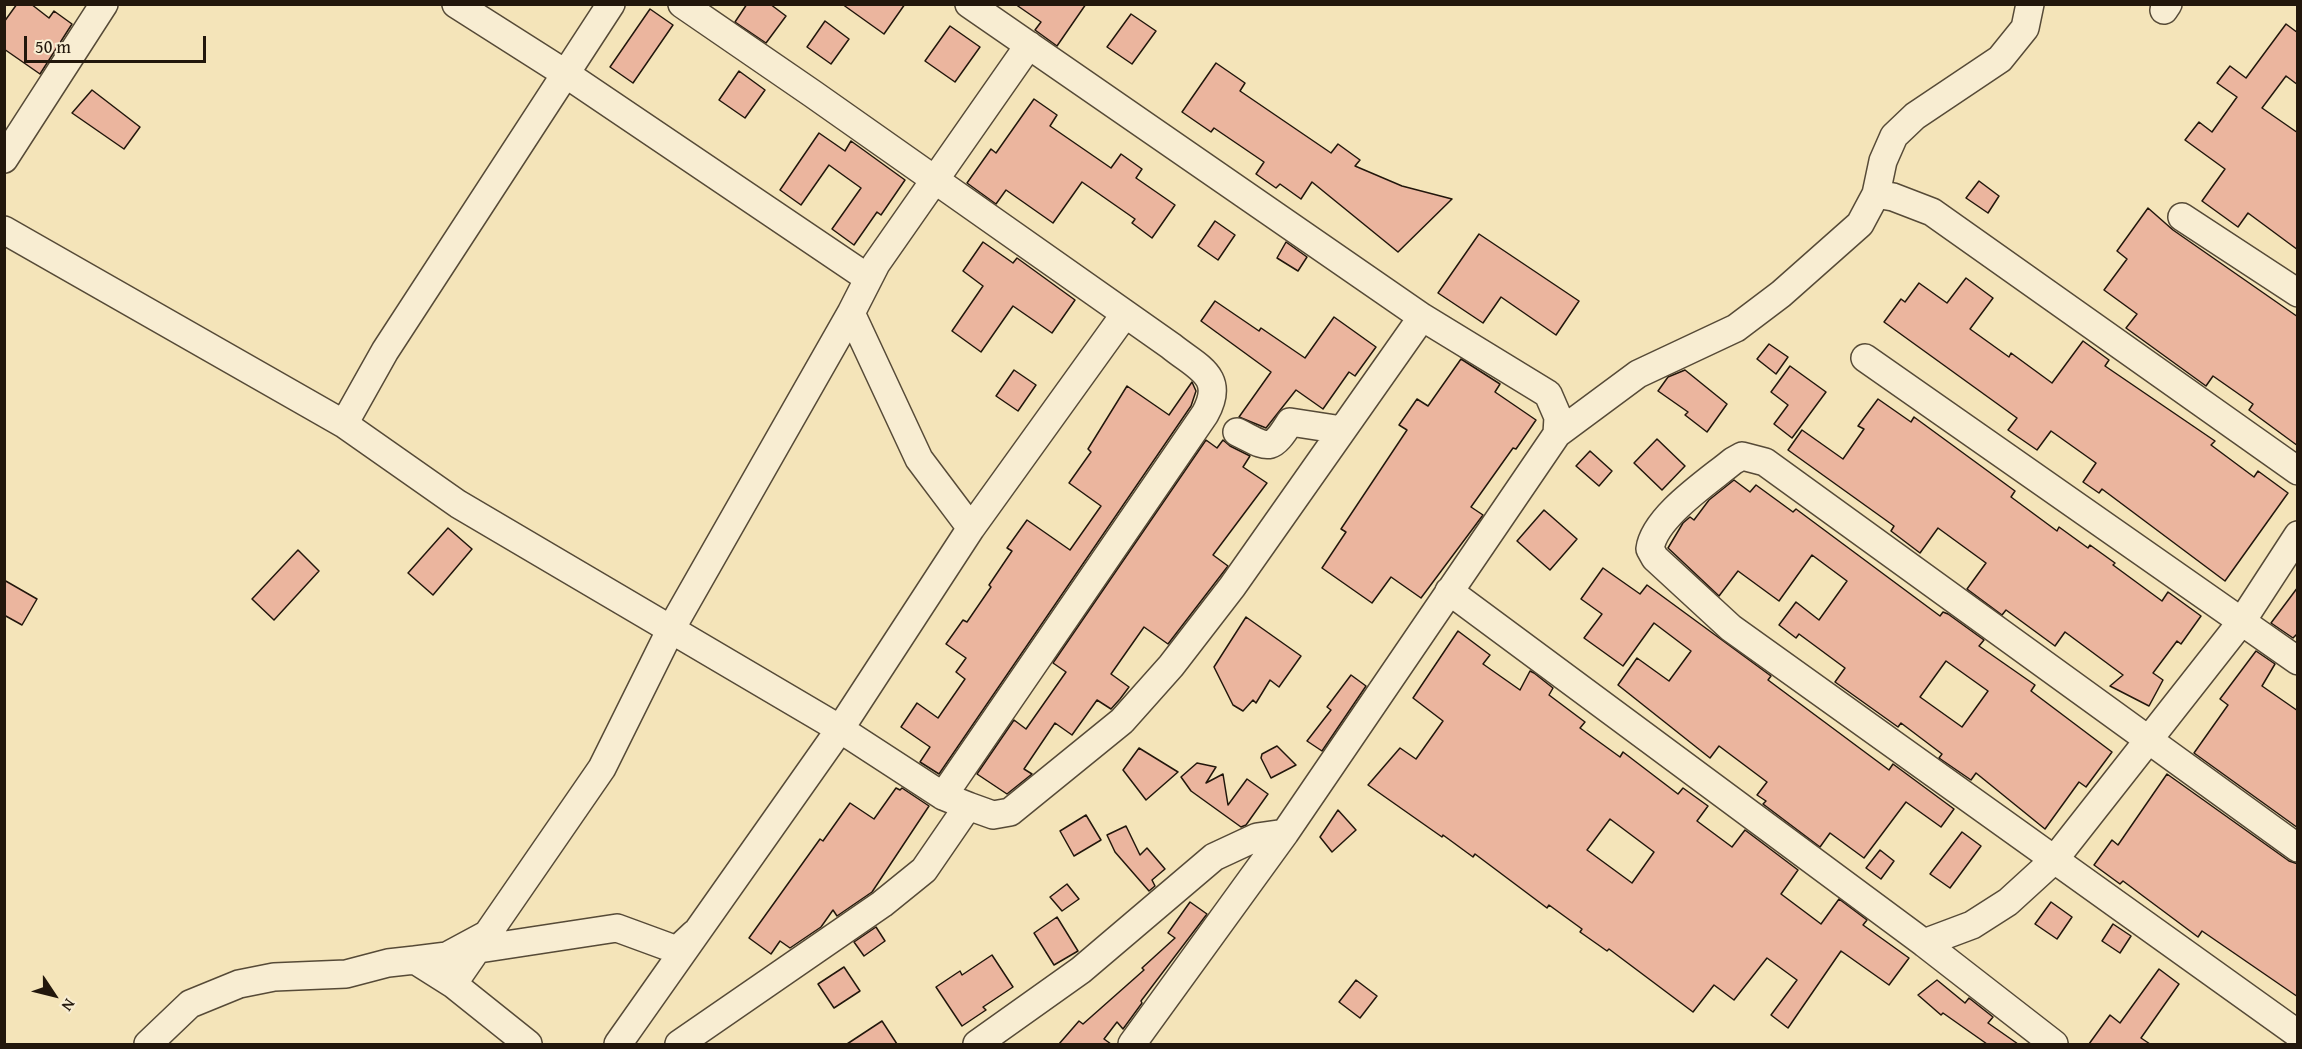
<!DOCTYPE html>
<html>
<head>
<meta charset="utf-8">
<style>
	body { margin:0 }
	#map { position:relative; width:2302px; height:1049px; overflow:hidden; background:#f4e4b9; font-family:"Gentium Book Plus",serif }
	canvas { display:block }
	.frame { position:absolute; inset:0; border:6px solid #22170c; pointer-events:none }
	.north { position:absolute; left:24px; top:965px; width:60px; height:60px; -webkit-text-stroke:4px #f8edd2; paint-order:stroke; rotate:125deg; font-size:16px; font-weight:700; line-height:24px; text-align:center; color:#22170c }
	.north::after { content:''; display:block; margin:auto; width:21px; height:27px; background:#22170c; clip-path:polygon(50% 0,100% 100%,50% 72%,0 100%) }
	.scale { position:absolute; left:24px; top:36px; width:182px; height:27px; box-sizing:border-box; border:3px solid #22170c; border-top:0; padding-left:8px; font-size:18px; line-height:21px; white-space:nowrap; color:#22170c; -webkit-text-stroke:4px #f8edd2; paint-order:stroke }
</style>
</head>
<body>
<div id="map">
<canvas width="2302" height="1049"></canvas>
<div class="frame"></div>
<div class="north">N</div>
<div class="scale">50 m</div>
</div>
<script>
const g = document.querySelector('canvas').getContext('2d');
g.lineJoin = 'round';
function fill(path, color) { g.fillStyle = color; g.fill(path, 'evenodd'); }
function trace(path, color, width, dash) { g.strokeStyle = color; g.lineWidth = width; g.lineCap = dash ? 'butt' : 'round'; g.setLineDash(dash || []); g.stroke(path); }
const building = new Path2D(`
	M 17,4 L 31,4 L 49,18 L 54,11 L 72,24 L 40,74 L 4,49 L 4,22 Z
	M 747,4 L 770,4 L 786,16 L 766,43 L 735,22 Z
	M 842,4 L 905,4 L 884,34 Z
	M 1015,4 L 1086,4 L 1057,46 L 1035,30 L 1041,22 Z
	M 650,9 L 673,25 L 633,83 L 610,67 Z
	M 1131,14 L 1156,31 L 1132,64 L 1107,47 Z
	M 825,21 L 849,39 L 831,64 L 807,47 Z
	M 2286,24 L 2298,33 L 2298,85 L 2286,76 L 2262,108 L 2298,133 L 2298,250 L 2248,213 L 2238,227 L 2202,201 L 2225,169 L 2185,140 L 2199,122 L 2212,132 L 2237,97 L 2217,83 L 2230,66 L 2246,78 Z
	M 950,26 L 980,47 L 955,82 L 925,61 Z
	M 1216,63 L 1245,83 L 1240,91 L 1331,153 L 1338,144 L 1360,160 L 1355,166 L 1402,186 L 1452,199 L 1398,252 L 1312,182 L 1301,199 L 1280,184 L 1276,188 L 1256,174 L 1264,162 L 1214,128 L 1211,132 L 1182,112 Z
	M 739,71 L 765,90 L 745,118 L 719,100 Z
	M 92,90 L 140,127 L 124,149 L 72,113 Z
	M 1034,99 L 1057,115 L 1050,126 L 1111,168 L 1121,154 L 1142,169 L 1136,178 L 1175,205 L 1152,238 L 1132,223 L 1135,219 L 1082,182 L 1053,223 L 1006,190 L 996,204 L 967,183 L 991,149 L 996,153 Z
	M 819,133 L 845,151 L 851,141 L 905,180 L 881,215 L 877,212 L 854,245 L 832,229 L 861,188 L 829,165 L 801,205 L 780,190 Z
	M 1979,181 L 1999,196 L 1988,213 L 1966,198 Z
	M 2148,208 L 2173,230 L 2298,317 L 2298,446 L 2249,410 L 2253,404 L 2213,376 L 2206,386 L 2126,328 L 2137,314 L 2104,290 L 2127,259 L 2117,251 Z
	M 1215,221 L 1235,235 L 1218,260 L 1198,246 Z
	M 1479,234 L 1579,301 L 1556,335 L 1501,297 L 1483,323 L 1438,293 Z
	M 983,242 L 1013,263 L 1017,258 L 1075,300 L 1052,333 L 1013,306 L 981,352 L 952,331 L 983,286 L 963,271 Z
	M 1286,242 L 1307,257 L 1298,271 L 1277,258 Z
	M 1966,278 L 1993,298 L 1970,329 L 2009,357 L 2011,353 L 2052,383 L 2083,341 L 2109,360 L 2105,366 L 2215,441 L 2211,445 L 2254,477 L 2258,471 L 2288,493 L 2225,581 L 2102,489 L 2099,493 L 2083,482 L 2096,463 L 2051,431 L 2037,450 L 2008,430 L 2017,418 L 1884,322 L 1901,299 L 1905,302 L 1919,283 L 1947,303 Z
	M 1215,301 L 1259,331 L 1261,328 L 1305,358 L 1334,317 L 1376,347 L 1355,376 L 1349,372 L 1323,409 L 1296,390 L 1266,428 L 1239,417 L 1271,372 L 1201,321 Z
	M 1769,344 L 1788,357 L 1776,374 L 1757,359 Z
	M 1461,359 L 1500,384 L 1495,392 L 1536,420 L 1516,449 L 1513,448 L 1471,507 L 1483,515 L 1421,598 L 1391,577 L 1372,603 L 1322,568 L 1346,532 L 1341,529 L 1407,430 L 1399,425 L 1417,399 L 1428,406 Z
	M 1790,366 L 1826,392 L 1792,438 L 1774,424 L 1788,405 L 1771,392 Z
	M 1014,370 L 1036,385 L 1018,411 L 996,396 Z
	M 1685,370 L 1727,404 L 1707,432 L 1685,415 L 1688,412 L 1658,391 L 1668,377 Z
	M 1192,382 L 1196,391 L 1191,406 L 939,774 L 920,762 L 930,747 L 901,727 L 917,703 L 938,718 L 965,679 L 956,672 L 966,658 L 946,644 L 963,620 L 967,622 L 991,587 L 989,585 L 1012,551 L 1007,548 L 1027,520 L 1070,550 L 1101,506 L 1069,483 L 1091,452 L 1088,449 L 1127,386 L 1169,415 Z
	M 1878,399 L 1911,422 L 1914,417 L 2015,491 L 2011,497 L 2057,531 L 2059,527 L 2088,548 L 2090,545 L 2115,563 L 2113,565 L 2162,601 L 2168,592 L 2201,616 L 2181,644 L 2177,641 L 2153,673 L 2163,680 L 2149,706 L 2110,686 L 2123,675 L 2065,632 L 2055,646 L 2006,610 L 2002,615 L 1967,589 L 1986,563 L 1938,528 L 1920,553 L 1891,531 L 1894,526 L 1788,450 L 1802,430 L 1843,459 L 1864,429 L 1858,426 Z
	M 1657,439 L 1685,466 L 1662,490 L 1634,463 Z
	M 1206,440 L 1217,448 L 1223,440 L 1230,446 L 1250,456 L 1243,467 L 1267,483 L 1213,555 L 1228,566 L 1168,644 L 1144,627 L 1111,674 L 1129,687 L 1120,699 L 1111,709 L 1097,700 L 1072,735 L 1055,723 L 1024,769 L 1032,774 L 1007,794 L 977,774 L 1014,720 L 1026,729 L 1066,672 L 1053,663 Z
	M 1590,451 L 1612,471 L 1599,486 L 1576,466 Z
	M 1734,480 L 1750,492 L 1756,485 L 1793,512 L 1796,509 L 1940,616 L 1943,612 L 1948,614 L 1984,640 L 1979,646 L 2035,685 L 2031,691 L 2112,752 L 2086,787 L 2079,782 L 2045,829 L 1976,773 L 1971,780 L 1939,758 L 1942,754 L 1901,723 L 1898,727 L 1835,682 L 1845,668 L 1799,634 L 1796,638 L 1779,625 L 1796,602 L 1819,620 L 1847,581 L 1812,555 L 1779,601 L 1738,571 L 1719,596 L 1668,548 L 1683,523 L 1690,517 L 1694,520 L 1709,500 ZM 1946,661 L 1988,691 L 1962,727 L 1920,697 Z
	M 1544,510 L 1577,539 L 1550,570 L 1517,541 Z
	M 448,528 L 472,549 L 433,595 L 408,573 Z
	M 298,550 L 319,571 L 274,620 L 252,599 Z
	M 1603,568 L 1640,594 L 1647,585 L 1771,676 L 1768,680 L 1889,770 L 1893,764 L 1954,809 L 1941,827 L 1906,802 L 1864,858 L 1830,833 L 1820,847 L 1763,804 L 1766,801 L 1757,795 L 1767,782 L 1719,746 L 1710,758 L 1618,685 L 1637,658 L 1669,681 L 1691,651 L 1654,623 L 1623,666 L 1584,638 L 1602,614 L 1581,599 Z
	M 4,580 L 37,599 L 22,625 L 4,615 Z
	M 2298,587 L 2298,633 L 2293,638 L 2271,623 Z
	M 1246,617 L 1301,656 L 1279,687 L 1270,680 L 1256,703 L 1253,700 L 1243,711 L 1233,705 L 1214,667 Z
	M 1458,631 L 1490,655 L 1483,664 L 1520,690 L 1530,671 L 1534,673 L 1553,688 L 1549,695 L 1585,722 L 1580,728 L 1620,757 L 1623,752 L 1678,794 L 1683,788 L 1708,806 L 1697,821 L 1732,847 L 1745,830 L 1798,870 L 1781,894 L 1821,924 L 1839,899 L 1867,920 L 1863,925 L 1909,958 L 1889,985 L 1841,951 L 1788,1028 L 1771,1015 L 1797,980 L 1767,958 L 1734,1000 L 1714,985 L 1693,1012 L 1609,949 L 1607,951 L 1580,932 L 1582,929 L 1549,905 L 1547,908 L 1475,854 L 1473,857 L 1443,835 L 1442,837 L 1368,785 L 1400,748 L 1416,759 L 1443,721 L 1413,698 ZM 1610,819 L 1654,852 L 1632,883 L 1587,850 Z
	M 2256,651 L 2275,664 L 2262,686 L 2298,711 L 2298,828 L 2194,753 L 2228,705 L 2220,699 Z
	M 1351,675 L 1366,686 L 1322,751 L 1307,741 L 1331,710 L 1327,707 Z
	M 1277,746 L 1296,765 L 1271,778 L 1261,758 L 1262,754 Z
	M 1139,748 L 1178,772 L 1146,800 L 1123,770 Z
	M 1197,763 L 1216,767 L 1206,783 L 1223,774 L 1228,805 L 1247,779 L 1268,794 L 1246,825 L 1241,827 L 1191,791 L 1181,777 Z
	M 2167,774 L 2289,861 L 2298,864 L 2298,997 L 2202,931 L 2198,937 L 2123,881 L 2120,884 L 2094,865 L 2112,840 L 2118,845 Z
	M 896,788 L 900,790 L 902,788 L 929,806 L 872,892 L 837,916 L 833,910 L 821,927 L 790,948 L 780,941 L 771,954 L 749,938 L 820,839 L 823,841 L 850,803 L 874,819 Z
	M 1338,810 L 1356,830 L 1332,852 L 1320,837 Z
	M 1086,815 L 1101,840 L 1074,856 L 1060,831 Z
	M 1126,826 L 1140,855 L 1147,848 L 1165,869 L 1152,880 L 1155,886 L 1149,891 L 1115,852 L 1107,835 Z
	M 1962,832 L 1981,846 L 1950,888 L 1930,874 Z
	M 1880,850 L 1894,861 L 1881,879 L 1866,868 Z
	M 1067,884 L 1079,899 L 1062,911 L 1050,897 Z
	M 1190,902 L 1207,914 L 1141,1001 L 1142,1003 L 1123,1029 L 1117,1022 L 1104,1039 L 1111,1044 L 1059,1044 L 1079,1021 L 1083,1024 L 1144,970 L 1142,968 L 1175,938 L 1168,933 Z
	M 2051,902 L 2072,917 L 2057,939 L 2035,924 Z
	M 1057,917 L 1078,951 L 1054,965 L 1034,933 Z
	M 2113,924 L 2131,936 L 2120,953 L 2102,941 Z
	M 876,927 L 885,941 L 864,956 L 854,942 Z
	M 992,955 L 1013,987 L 983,1007 L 986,1010 L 962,1026 L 936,987 L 960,971 L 962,975 Z
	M 844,967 L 860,991 L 834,1008 L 818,984 Z
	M 2159,969 L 2179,984 L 2141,1038 L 2150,1044 L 2089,1044 L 2110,1015 L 2120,1023 Z
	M 1356,980 L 1377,996 L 1360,1018 L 1339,1002 Z
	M 1937,980 L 1965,1003 L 1969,998 L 1993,1017 L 1988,1023 L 2018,1044 L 1987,1044 L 1943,1013 L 1941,1015 L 1918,995 Z
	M 882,1021 L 897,1044 L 847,1044 Z`);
fill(building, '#ebb59e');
trace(building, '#22170c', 1.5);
const minor = new Path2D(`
	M 456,4 L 566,74 L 868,278
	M 611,4 L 385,351 L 344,424 L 458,504 L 840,729 L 943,796 L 968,806
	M 682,4 L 813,94 L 1171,346 C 1198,368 1226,376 1205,414 L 943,796
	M 969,4 L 1422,317 L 1548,394 L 1558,417 L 1557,434
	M 2164,10 L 2168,4
	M 4,159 L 104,4
	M 1876,194 L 1893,197 L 1932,212 L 2298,471
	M 2182,217 L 2298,293
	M 4,230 L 344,424
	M 851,313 L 919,459 L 971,528
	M 1865,358 L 2298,661
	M 1237,432 C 1268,447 1270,454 1290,422 L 1342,430
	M 1449,591 L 1924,943 L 2054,1044
	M 2298,848 L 1765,462 L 1742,456 L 1733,461 C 1709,481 1654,517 1650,549 L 1655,558 L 1731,628 L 2298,1034
	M 1924,943 L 1972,925 L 2008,902 L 2054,860 L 2242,621 L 2298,535
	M 479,949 L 617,928 L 677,950 L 694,934
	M 415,960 L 447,956 L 486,935
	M 453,984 L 602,768 L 671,629 L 851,313 L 876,264 L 1029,45
	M 148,1044 L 190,1004 L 239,984 L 274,977 L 346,974 L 388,963 L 415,960 L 453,984 L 528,1044
	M 618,1044 L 840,729 L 971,528 L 1125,314
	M 679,1044 L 882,904 L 924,870 L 968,806 L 993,815 L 1010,812 L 1122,721 L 1171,666 L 1232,587 L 1422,317
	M 977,1044 L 1081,970 L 1214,857 L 1257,837 L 1285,833
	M 1132,1044 L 1285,833 L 1557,434 L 1638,374 L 1736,328 L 1781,294 L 1860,224 L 1876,194 L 1883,161 L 1894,136 L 1915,116 L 2000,59 L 2025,28 L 2030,4`);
trace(minor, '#564a37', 30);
trace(minor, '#f8edd2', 27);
</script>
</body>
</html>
